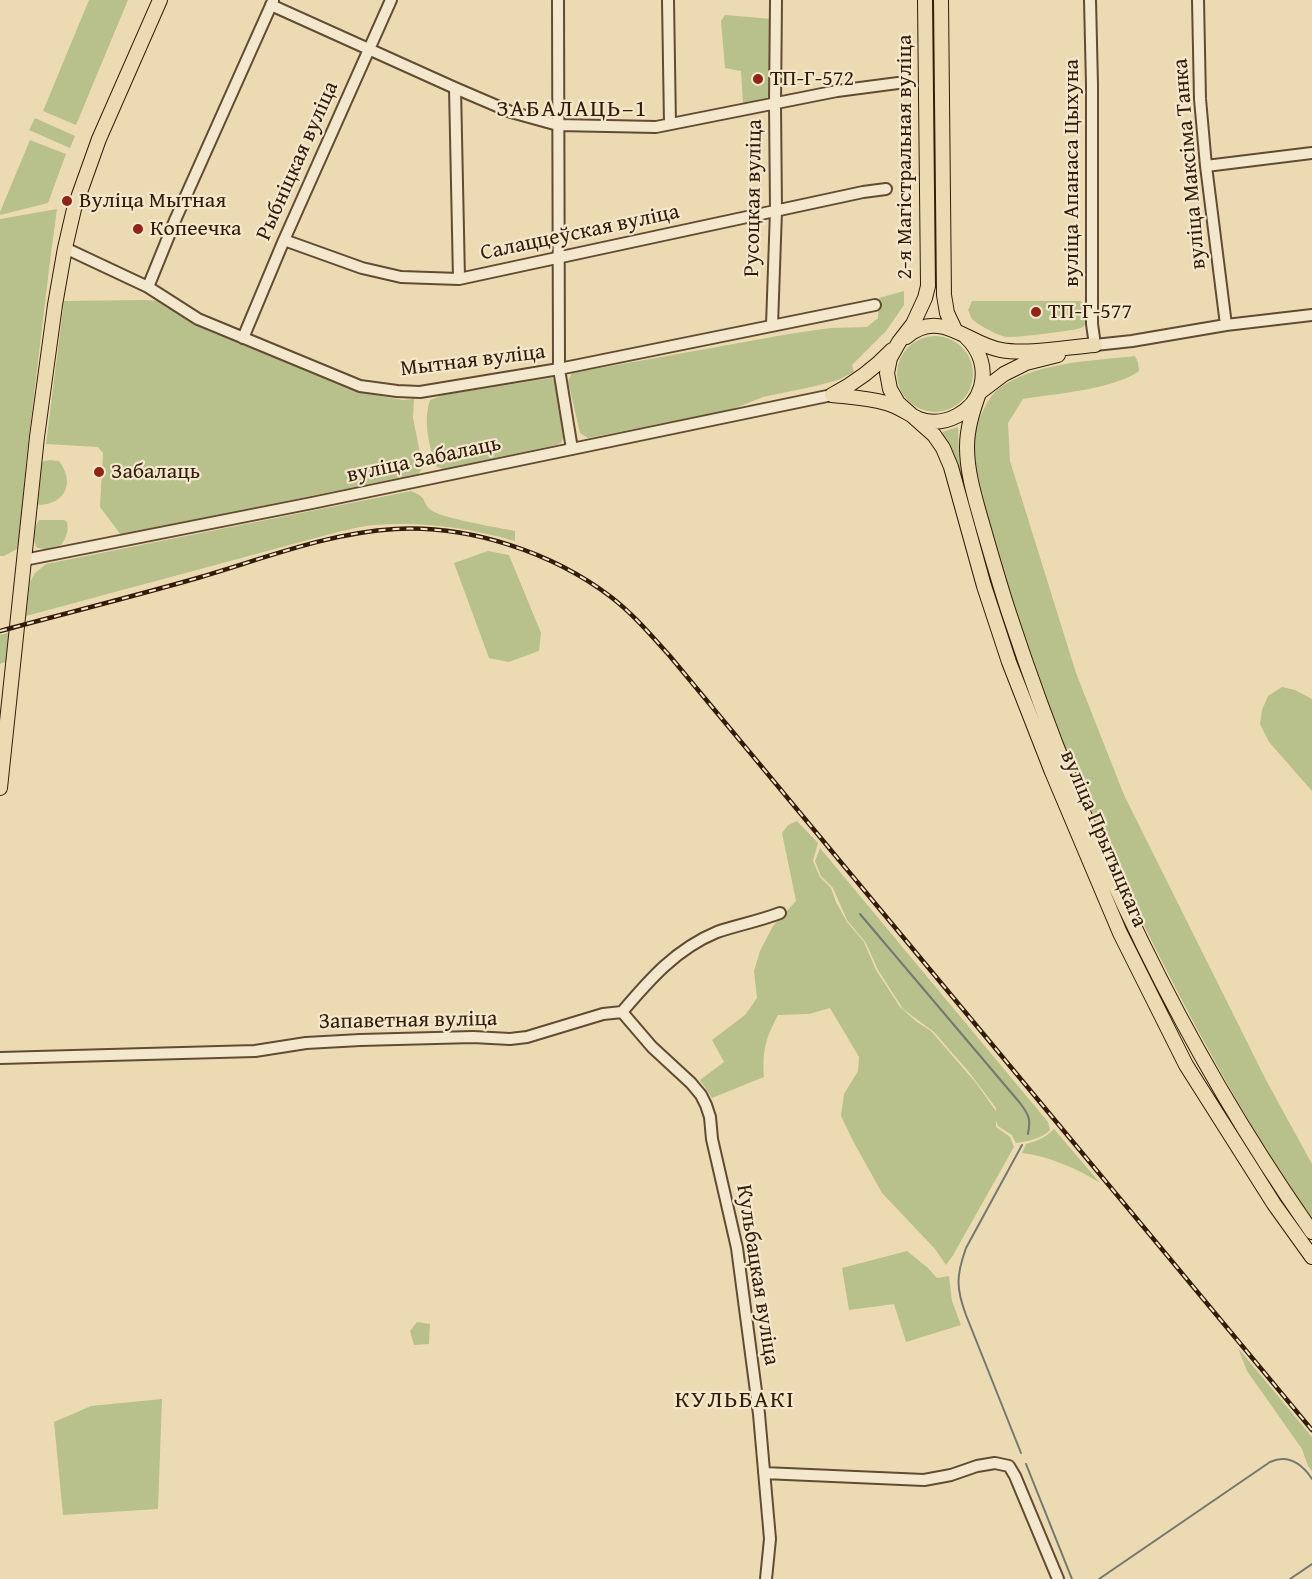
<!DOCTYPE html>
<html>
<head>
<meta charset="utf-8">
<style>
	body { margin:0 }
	canvas { display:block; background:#ecdbb2 }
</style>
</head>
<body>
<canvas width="1312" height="1579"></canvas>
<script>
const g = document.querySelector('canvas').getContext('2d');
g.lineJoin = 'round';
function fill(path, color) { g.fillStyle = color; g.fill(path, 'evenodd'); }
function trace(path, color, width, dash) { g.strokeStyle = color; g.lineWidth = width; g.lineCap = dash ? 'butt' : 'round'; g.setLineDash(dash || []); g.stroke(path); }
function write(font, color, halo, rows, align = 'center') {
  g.font = font + ' "Gentium Book Plus",serif'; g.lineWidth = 4.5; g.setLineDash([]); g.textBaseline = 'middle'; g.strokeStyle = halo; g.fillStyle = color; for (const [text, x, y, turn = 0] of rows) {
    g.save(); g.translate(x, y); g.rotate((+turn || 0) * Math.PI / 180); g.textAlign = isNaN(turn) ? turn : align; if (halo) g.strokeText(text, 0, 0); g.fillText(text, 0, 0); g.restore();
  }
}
fill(new Path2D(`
	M 89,0 L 128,0 L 76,125 L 43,111 Z
	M 725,15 L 772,19 L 770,93 L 767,98 L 743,103 L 741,71 L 725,68 L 721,21 Z
	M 35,118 L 75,136 L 70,148 L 29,130 Z
	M 30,140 L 66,154 L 48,203 L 0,215 L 0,212 Z
	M 57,209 L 50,261 L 26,462 L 21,524 L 17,549 L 4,556 L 0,556 L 0,219 Z
	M 904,291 L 904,305 L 886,331 L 852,365 L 854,372 L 838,380 L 816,386 L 763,397 L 730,410 L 588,438 L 580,433 L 568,381 L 572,373 L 789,334 L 830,328 L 867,327 L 878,318 L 879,298 Z
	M 143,300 L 162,301 L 204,329 L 357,392 L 403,400 L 414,399 L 413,418 L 423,468 L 418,474 L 121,535 L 100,507 L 103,453 L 98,447 L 46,444 L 64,301 Z
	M 972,301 L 1080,301 C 1089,306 1092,323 1081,328 C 1073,331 1014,338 1006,337 C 997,335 978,325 972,319 C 970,316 970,313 968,310 Z
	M897 374a38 38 0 1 1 76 0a38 38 0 1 1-76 0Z
	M 1135,356 L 1138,362 L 1139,371 C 1115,389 1054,394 1023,399 L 1008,423 L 1010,461 L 1076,673 L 1124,795 L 1266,1080 L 1312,1164 L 1312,1222 C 1245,1121 1188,1016 1135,907 C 1081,793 1034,677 998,556 C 987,516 962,461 978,422 C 982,412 989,397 997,390 C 1033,362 1092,361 1135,356 Z
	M 552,378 L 556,382 L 565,434 L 561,443 L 556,445 L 443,469 L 437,467 L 434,463 C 429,441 423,422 430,400 L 443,395 Z
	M 958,427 L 959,456 L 965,486 L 963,487 L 954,458 L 942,432 Z
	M 50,460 L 59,461 C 75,482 66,504 39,505 L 38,503 L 42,463 L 44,461 Z
	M 411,491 C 429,498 421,502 431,510 C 440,518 500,528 515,531 L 515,541 C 470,528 423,521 375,525 C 361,526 347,530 334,533 L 26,616 L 30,582 L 35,573 L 46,564 Z
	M 39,520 L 64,520 L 67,522 C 69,531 66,538 61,545 L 47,549 L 37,548 C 32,538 33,530 39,520 Z
	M 488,551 L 509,555 L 541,633 L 539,651 L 509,662 L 489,658 L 454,563 Z
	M 11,632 L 8,661 L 0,664 L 0,635 Z
	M 1282,687 L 1295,690 L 1312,699 L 1312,791 L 1269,742 L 1260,724 L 1262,710 L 1268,696 Z
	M 797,821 L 818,843 L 813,861 L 820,877 L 831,888 L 836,902 L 847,922 L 864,942 L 876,970 L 900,1007 L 917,1022 L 931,1031 L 976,1083 L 996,1111 L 996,1108 L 968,1071 L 934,1032 L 903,1009 L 878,970 L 866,943 L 847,920 L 833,888 L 821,876 L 815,861 L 820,848 L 1048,1122 L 1050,1130 C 1042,1139 1027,1141 1016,1143 L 1012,1135 L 998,1126 L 996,1120 L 996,1127 L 1010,1137 L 1014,1147 L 952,1257 L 946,1265 L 935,1249 L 882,1193 L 853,1141 L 841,1116 L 844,1094 L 858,1071 L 859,1057 L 830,1008 L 809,1014 L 778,1015 C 766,1038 762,1050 764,1077 L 712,1098 L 700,1080 L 724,1062 L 712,1040 L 745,1015 L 757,998 L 754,971 L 760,951 L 773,926 L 796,901 L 782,833 L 788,825 Z
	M 1054,1129 L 1100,1183 C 1076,1168 1051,1157 1022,1153 L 1026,1144 C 1037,1141 1045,1138 1054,1129 Z
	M 907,1251 L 928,1268 L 937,1278 L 949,1276 L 952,1301 L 961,1325 L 906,1342 L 894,1304 L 849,1310 L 842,1268 Z
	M 417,1322 L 430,1324 L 429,1344 L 414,1345 L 410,1331 Z
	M 1238,1348 L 1312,1437 L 1312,1471 L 1308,1466 L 1302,1449 L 1247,1371 Z
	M 162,1399 L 158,1509 L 63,1515 L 54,1422 L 91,1406 Z`), '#b8c08c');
trace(new Path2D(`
	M 860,914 L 1020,1103 C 1029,1115 1031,1119 1028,1134
	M 1021,1453 L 966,1315 C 956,1288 956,1276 966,1248 L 1022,1145
	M 1026,1464 L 1072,1579
	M 1099,1579 L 1270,1462 C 1288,1454 1302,1464 1312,1479
	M 1290,1579 L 1312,1564`), '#737971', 2);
const minor = new Path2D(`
	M 558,0 L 559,369 L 572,449
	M 668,0 L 670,124
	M 1090,0 L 1092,85 L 1092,324 L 1095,345 L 1132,341 L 1226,325 L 1312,315
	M 1198,0 L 1200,99 L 1206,166 L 1226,325
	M 271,5 L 455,88 L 511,112 L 558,125 L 656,127 L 837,91 L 898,83
	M 455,88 L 459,279
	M 1206,166 L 1312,153
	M 284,240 L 362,268 L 401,277 L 459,279 L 863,192 L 886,189
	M 65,248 L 148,287 L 198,319 L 331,374 L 360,386 L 397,391 L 420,392 L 559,369 L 875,305
	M 148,287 L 176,218 L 273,1
	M 772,325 L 776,211 L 775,104 L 776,0
	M 243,338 L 284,240 L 391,0
	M 24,560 L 312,503 L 832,395
	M 622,1012 L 652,1047 L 691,1083 L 701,1095 L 706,1105 L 710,1117 L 712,1139 L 737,1248 L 759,1414 L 770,1539 L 766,1579
	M 0,1058 L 255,1051 L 306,1043 L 360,1040 L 473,1037 L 510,1039 L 527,1037 L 603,1014 L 622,1012 C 650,979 676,949 717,932 C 738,925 759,921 780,913
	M 764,1473 L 924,1480 L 951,1475 L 977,1466 L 995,1463 L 1009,1466 L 1015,1476 L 1058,1579`);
const major = new Path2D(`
	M 925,0 L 928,286 L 925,298 L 913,324 L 899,342 L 890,358 L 887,373 L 890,389 L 898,403 L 934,435 L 943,448 L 951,467 L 984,586 L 1009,662 L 1052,772 L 1120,933 L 1186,1065 L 1274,1204 L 1312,1257
	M 941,0 L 944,295 L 947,313 L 955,330
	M 906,337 C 941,308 967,344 1001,350 C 1027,355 1068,347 1095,345
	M 979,393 C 973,410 967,428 967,447 C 967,473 975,498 982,523 C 991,554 1000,586 1010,616 C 1082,834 1180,1044 1312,1232
	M 979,393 L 1004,374 L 1026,363 L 1058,355
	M 832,395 C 855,383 873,370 892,350
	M 832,395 C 850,397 868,398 886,403 C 898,406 908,414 919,419 C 945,428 974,412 981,387 C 986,368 980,350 966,337
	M 0,788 L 37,437 L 55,305 L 65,248 L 74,209 L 99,139 L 160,0`);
trace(minor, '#624b32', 14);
trace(major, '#341b08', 16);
trace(minor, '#f3e8cd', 10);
trace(major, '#ecdbb2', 14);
const rail = new Path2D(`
	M 0,631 C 67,613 135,596 201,577 C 265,558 328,533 395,529 C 469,525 552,552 611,597 C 633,614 650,634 669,655 L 1312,1430`);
trace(rail, '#341b08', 4.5);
trace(rail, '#f3e8cd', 2, [7]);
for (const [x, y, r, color] of [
	[758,79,6,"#8f2418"],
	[67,201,6,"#8f2418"],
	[138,229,6,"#8f2418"],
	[1036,312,6,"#8f2418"],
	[99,472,6,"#8f2418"]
]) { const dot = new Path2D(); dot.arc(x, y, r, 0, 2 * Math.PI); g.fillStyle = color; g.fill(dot); trace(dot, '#f3e8cd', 2); }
write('22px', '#341b08', '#f3e8cd', [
	["ТП-Г-572",770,79],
	["Вуліца Мытная",79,201],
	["Копеечка",150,229],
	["ТП-Г-577",1048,312],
	["Забалаць",111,472]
], 'left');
write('22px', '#341b08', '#f3e8cd', [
	["2-я Магістральная вуліца",905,157,-90],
	["Рыбніцкая вуліца",298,161,-66],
	["вуліца Максіма Танка",1190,164,-95],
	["вуліца Апанаса Цыхуна",1072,173,-90],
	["Русоцкая вуліца",754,198,-89],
	["Салаццеўская вуліца",580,233,-12],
	["Мытная вуліца",473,361,-7],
	["вуліца Забалаць",424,460,-12],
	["вуліца Прытыцкага",1103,839,67],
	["Запаветная вуліца",408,1021,-1],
	["Кульбацкая вуліца",757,1275,81]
]);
g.letterSpacing = '1.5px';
write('24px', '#341b08', '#f3e8cd', [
	["ЗАБАЛАЦЬ–1",572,110],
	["КУЛЬБАКІ",735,1401]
]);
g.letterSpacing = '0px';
</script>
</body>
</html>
